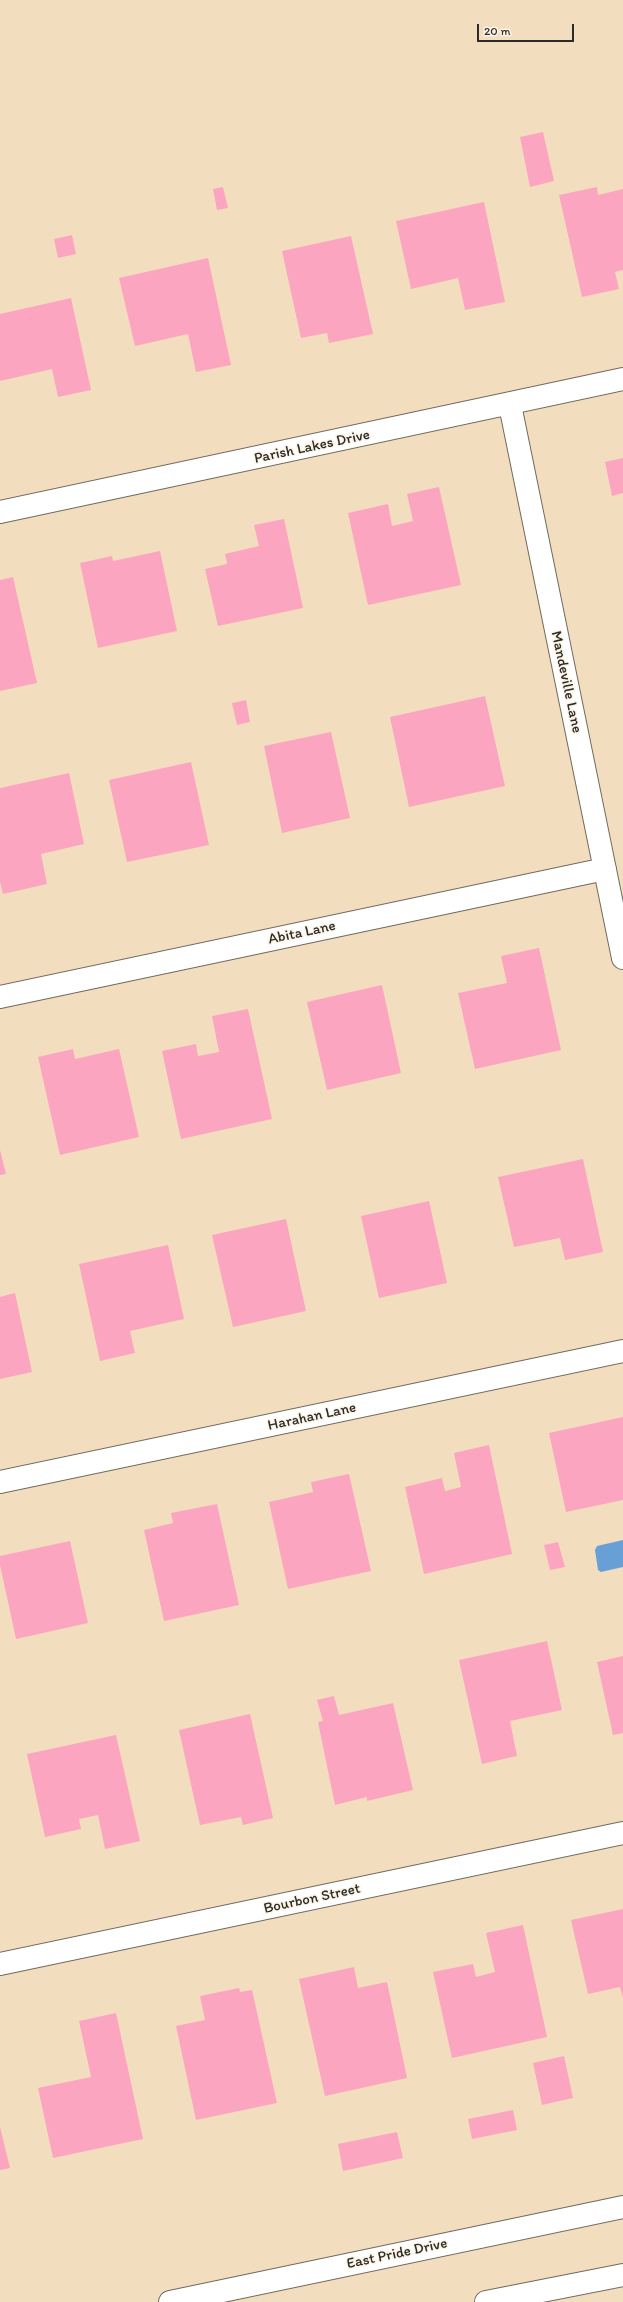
<!DOCTYPE html>
<html>
<head>
<meta charset="utf-8">
<style>
	body { margin:0 }
	#map { position:relative; width:623px; height:2302px; overflow:hidden; background:#f2debf; font-family:Itim,sans-serif }
	canvas { display:block }
	.scale { position:absolute; left:477px; top:24px; width:97px; height:18px; box-sizing:border-box; border:2px solid #2b2b2b; border-top:0; padding-left:5px; font-size:12px; line-height:14px; white-space:nowrap; color:#2b2b2b; -webkit-text-stroke:3px #fcf5e5; paint-order:stroke }
</style>
</head>
<body>
<div id="map">
<canvas width="623" height="2302"></canvas>
<div class="scale">20 m</div>
</div>
<script>
const g = document.querySelector('canvas').getContext('2d');
g.lineJoin = 'round';
function fill(path, color) { g.fillStyle = color; g.fill(path, 'evenodd'); }
function trace(path, color, width, dash) { g.strokeStyle = color; g.lineWidth = width; g.lineCap = dash ? 'butt' : 'round'; g.setLineDash(dash || []); g.stroke(path); }
function write(font, color, halo, rows, align = 'center') {
  g.font = font + ' Itim,sans-serif'; g.lineWidth = 3; g.setLineDash([]); g.textBaseline = 'middle'; g.strokeStyle = halo; g.fillStyle = color; for (const [text, x, y, turn = 0] of rows) {
    g.save(); g.translate(x, y); g.rotate((+turn || 0) * Math.PI / 180); g.textAlign = isNaN(turn) ? turn : align; if (halo) g.strokeText(text, 0, 0); g.fillText(text, 0, 0); g.restore();
  }
}
fill(new Path2D(`
	M 623,1540 L 623,1567 L 601,1572 L 598,1570 L 595,1550 L 597,1546 Z`), '#68a0d6');
fill(new Path2D(`
	M 543,132 L 554,181 L 530,187 L 520,137 Z
	M 223,187 L 228,208 L 217,210 L 213,189 Z
	M 597,187 L 598,195 L 623,189 L 623,270 L 615,272 L 619,289 L 582,297 L 559,195 Z
	M 484,202 L 505,302 L 465,310 L 458,278 L 411,289 L 396,221 Z
	M 72,235 L 76,254 L 58,258 L 54,239 Z
	M 351,236 L 373,334 L 329,343 L 327,333 L 301,338 L 282,251 Z
	M 208,258 L 231,365 L 196,372 L 188,334 L 135,346 L 119,278 Z
	M 71,298 L 91,390 L 58,397 L 52,369 L 0,381 L 0,314 Z
	M 623,458 L 623,493 L 612,496 L 605,462 Z
	M 439,487 L 461,585 L 368,605 L 348,513 L 388,504 L 392,526 L 413,521 L 407,494 Z
	M 284,519 L 303,608 L 218,626 L 205,569 L 227,564 L 225,554 L 259,546 L 254,525 Z
	M 160,551 L 177,631 L 98,648 L 80,563 L 112,556 L 113,561 Z
	M 13,577 L 37,683 L 0,691 L 0,580 Z
	M 485,696 L 505,786 L 409,807 L 390,717 Z
	M 246,700 L 250,722 L 237,725 L 232,703 Z
	M 331,732 L 350,818 L 282,833 L 264,746 Z
	M 191,762 L 209,845 L 127,862 L 109,780 Z
	M 69,773 L 84,844 L 41,854 L 47,884 L 3,894 L 0,882 L 0,788 Z
	M 539,948 L 561,1050 L 475,1069 L 458,993 L 507,983 L 501,956 Z
	M 382,985 L 401,1073 L 327,1090 L 307,1002 Z
	M 248,1009 L 272,1119 L 181,1139 L 162,1051 L 196,1044 L 198,1056 L 219,1052 L 212,1016 Z
	M 73,1049 L 75,1059 L 119,1049 L 139,1137 L 60,1155 L 38,1057 Z
	M 0,1150 L 6,1174 L 0,1175 Z
	M 583,1159 L 603,1252 L 565,1260 L 560,1238 L 514,1247 L 498,1177 Z
	M 429,1201 L 447,1283 L 379,1298 L 361,1216 Z
	M 286,1219 L 306,1311 L 233,1327 L 212,1235 Z
	M 168,1245 L 184,1319 L 130,1331 L 135,1353 L 100,1361 L 79,1264 Z
	M 15,1293 L 32,1372 L 0,1379 L 0,1297 Z
	M 623,1417 L 623,1500 L 566,1512 L 549,1433 Z
	M 489,1445 L 512,1554 L 424,1574 L 405,1487 L 442,1478 L 445,1491 L 461,1487 L 454,1453 Z
	M 349,1474 L 371,1571 L 288,1589 L 269,1502 L 313,1492 L 311,1482 Z
	M 217,1504 L 239,1605 L 164,1621 L 144,1530 L 173,1523 L 171,1513 Z
	M 70,1541 L 88,1623 L 16,1639 L 0,1565 L 0,1556 Z
	M 558,1542 L 565,1567 L 550,1570 L 544,1545 Z
	M 547,1641 L 562,1710 L 510,1721 L 517,1756 L 482,1764 L 459,1660 Z
	M 623,1656 L 623,1733 L 613,1735 L 597,1662 Z
	M 334,1696 L 339,1715 L 393,1703 L 413,1790 L 367,1801 L 367,1797 L 335,1805 L 318,1722 L 323,1721 L 317,1700 Z
	M 250,1714 L 273,1818 L 243,1825 L 241,1817 L 200,1825 L 179,1730 Z
	M 116,1735 L 140,1841 L 105,1849 L 98,1815 L 79,1819 L 81,1829 L 45,1837 L 27,1754 Z
	M 623,1909 L 623,1998 L 620,1987 L 588,1994 L 571,1920 Z
	M 523,1925 L 547,2037 L 452,2058 L 433,1972 L 473,1964 L 476,1977 L 495,1972 L 486,1933 Z
	M 354,1967 L 358,1988 L 387,1982 L 407,2078 L 325,2096 L 299,1979 Z
	M 239,1988 L 240,1992 L 252,1990 L 277,2103 L 196,2120 L 176,2026 L 205,2020 L 200,1996 Z
	M 116,2013 L 143,2139 L 53,2158 L 38,2088 L 91,2077 L 79,2021 Z
	M 564,2056 L 573,2098 L 542,2105 L 533,2063 Z
	M 513,2110 L 517,2130 L 472,2139 L 468,2119 Z
	M 0,2127 L 10,2168 L 0,2170 Z
	M 397,2132 L 403,2158 L 343,2171 L 338,2144 Z`), '#fca5c1');
const minor = new Path2D(`
	M 510,405 L 623,958
	M 0,512 L 623,379
	M 0,997 L 605,869
	M 0,1482 L 623,1351
	M 0,1964 L 623,1833
	M 170,2302 L 623,2207
	M 486,2302 L 623,2275`);
trace(minor, '#716a5f', 24);
trace(minor, '#fff', 22);
write('15px', '#2b2b2b', '#fcf5e5', [
	["Parish Lakes Drive",312,447,-12],
	["Mandeville Lane",566,682,78],
	["Abita Lane",302,933,-12],
	["Harahan Lane",312,1417,-12],
	["Bourbon Street",312,1899,-12],
	["East Pride Drive",397,2254,-12]
]);
</script>
</body>
</html>
